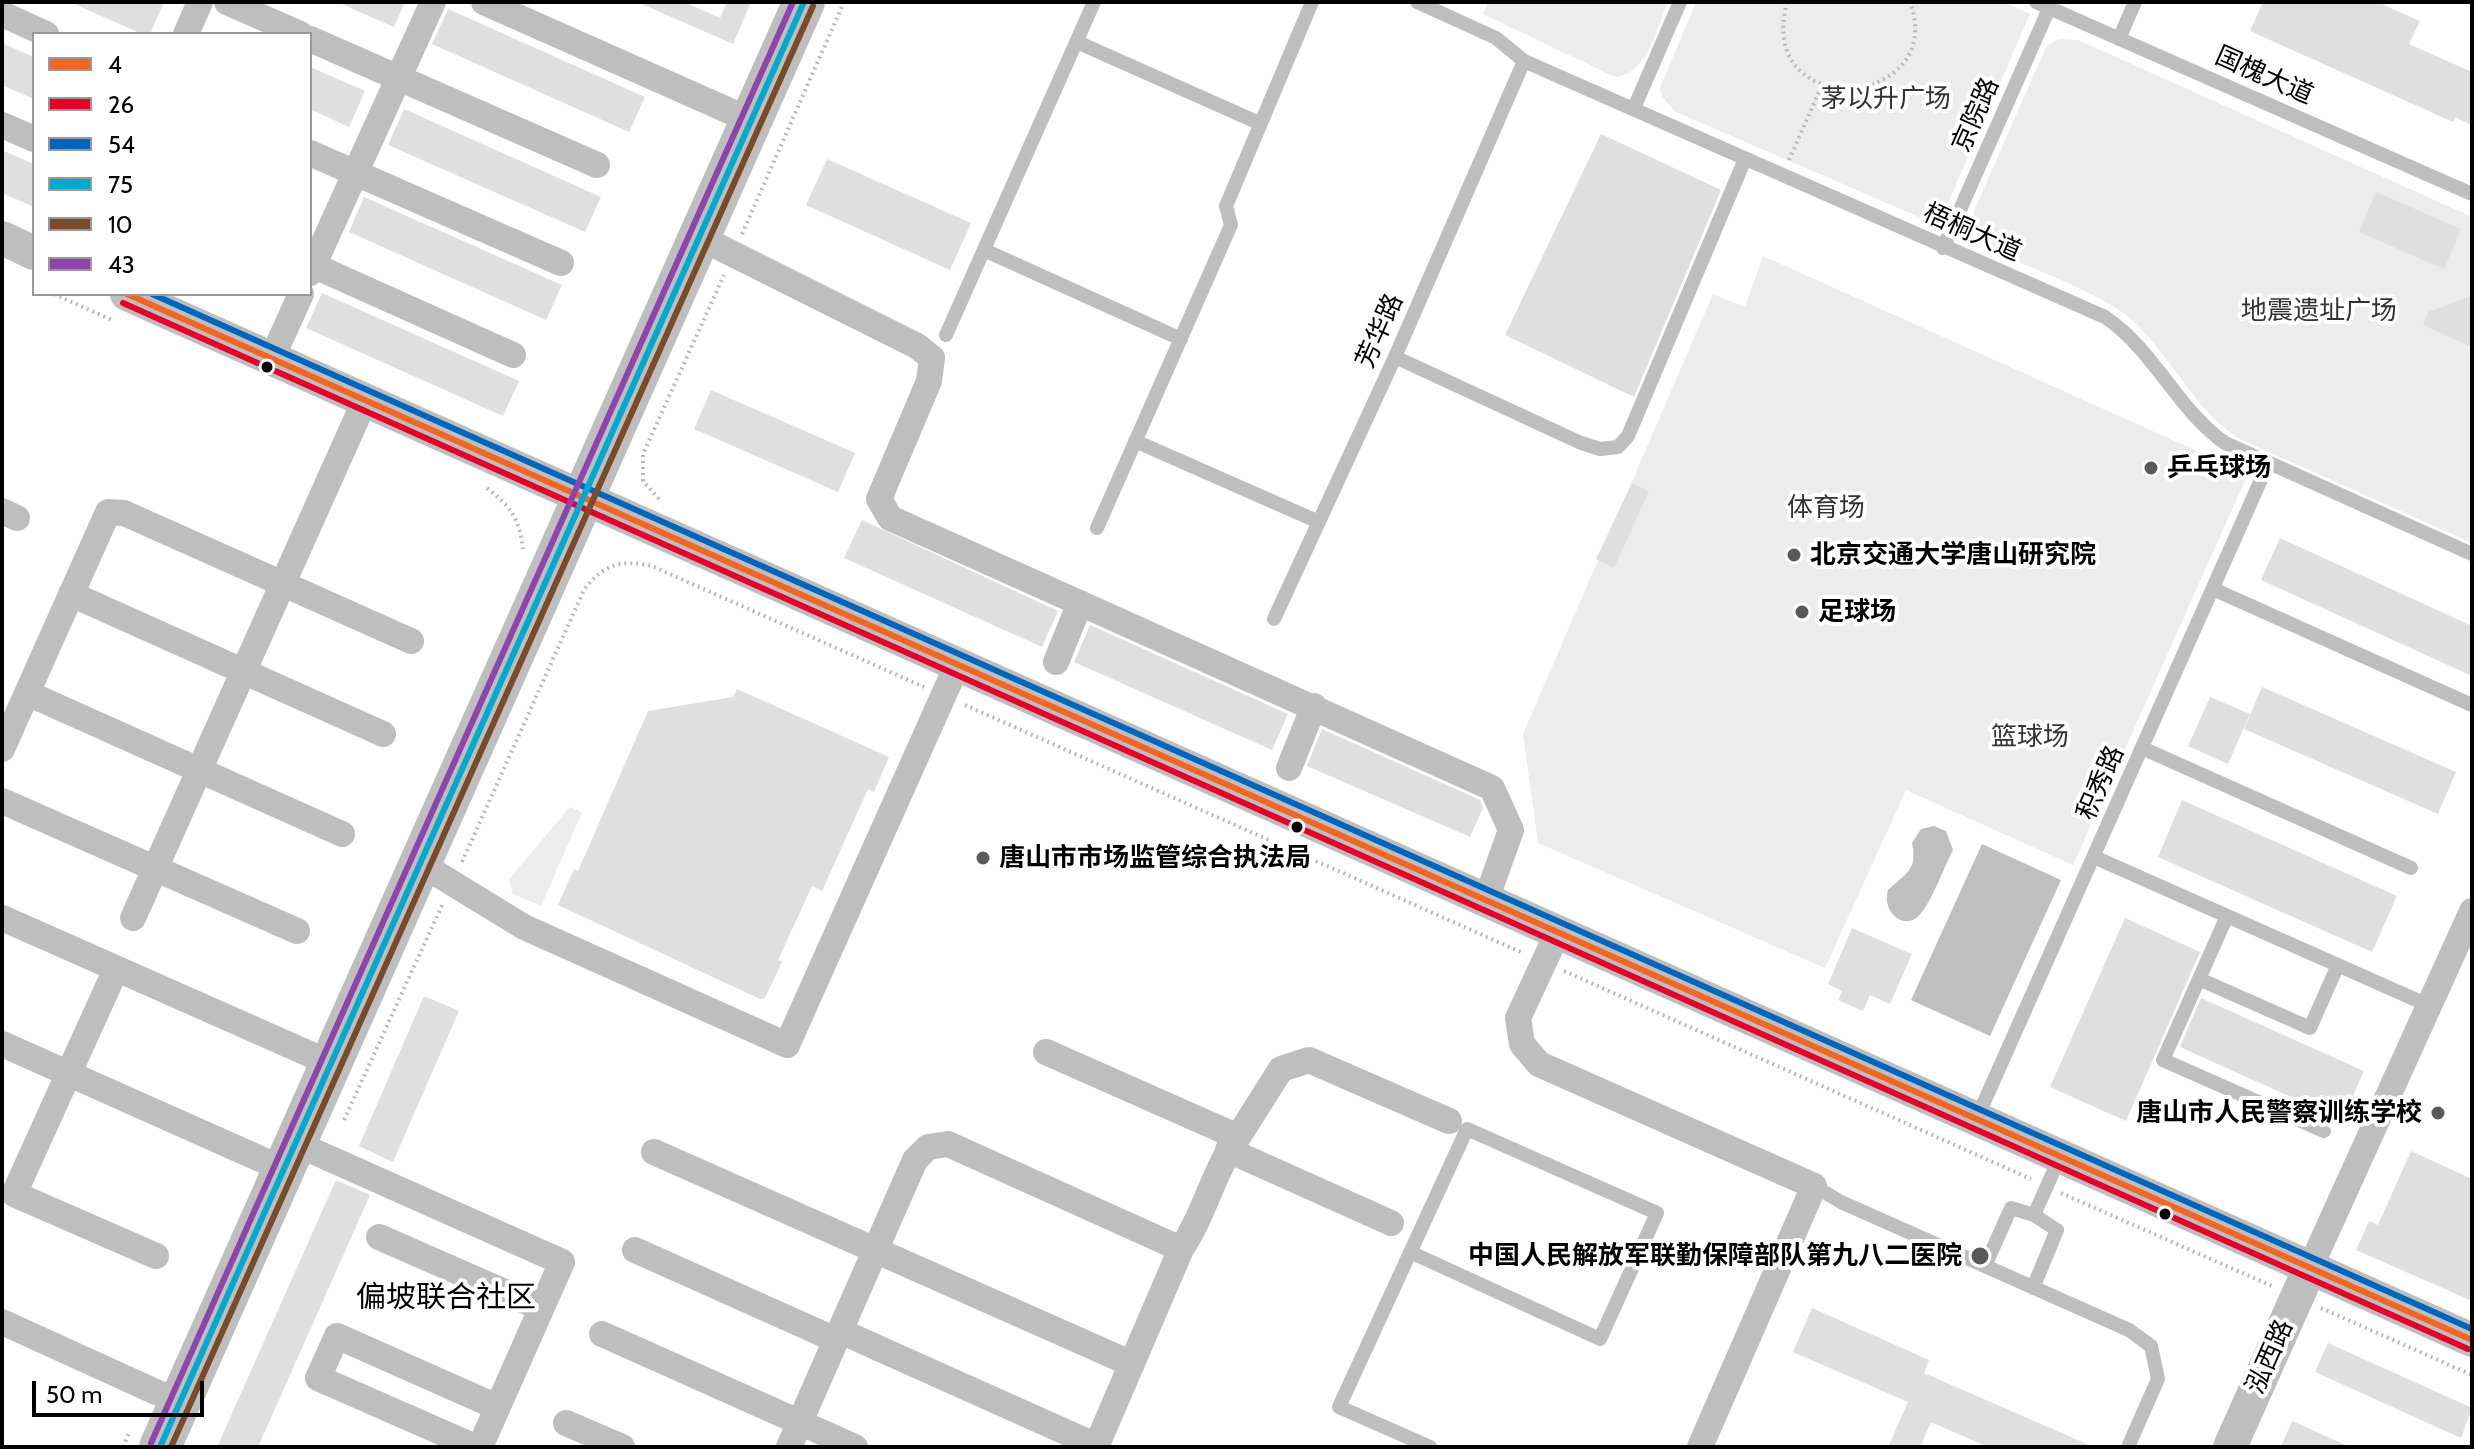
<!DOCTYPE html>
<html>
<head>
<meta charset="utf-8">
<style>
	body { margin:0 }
	#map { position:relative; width:2474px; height:1449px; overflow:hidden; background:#fff; font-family:Cabin,sans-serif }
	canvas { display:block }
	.frame { position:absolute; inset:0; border:4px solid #000; pointer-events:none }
	.legend { position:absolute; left:32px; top:32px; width:280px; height:264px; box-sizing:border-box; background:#fff; border:2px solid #999; margin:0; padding:10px 14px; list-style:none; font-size:24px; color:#000 }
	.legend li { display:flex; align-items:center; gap:16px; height:40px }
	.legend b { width:40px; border:2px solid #999 }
	.scale { position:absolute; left:32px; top:1381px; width:172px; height:36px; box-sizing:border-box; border:4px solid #000; border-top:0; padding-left:10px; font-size:24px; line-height:28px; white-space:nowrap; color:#000; -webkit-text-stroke:6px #fff; paint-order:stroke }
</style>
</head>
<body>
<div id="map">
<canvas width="2474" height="1449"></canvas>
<div class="frame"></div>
<ul class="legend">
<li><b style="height:10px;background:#f26522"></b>4</li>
<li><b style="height:10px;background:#e4002b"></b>26</li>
<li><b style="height:10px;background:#0065bd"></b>54</li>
<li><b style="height:10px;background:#00a9ce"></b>75</li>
<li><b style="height:10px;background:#7a4b2a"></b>10</li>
<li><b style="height:10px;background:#8e44ad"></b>43</li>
</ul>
<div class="scale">50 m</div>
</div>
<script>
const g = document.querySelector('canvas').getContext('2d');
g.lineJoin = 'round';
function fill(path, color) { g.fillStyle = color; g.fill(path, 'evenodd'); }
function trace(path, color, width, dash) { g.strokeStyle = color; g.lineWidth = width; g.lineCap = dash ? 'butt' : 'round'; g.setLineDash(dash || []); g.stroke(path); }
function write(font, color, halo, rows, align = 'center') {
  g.font = font + ' Cabin,"Noto Sans SC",sans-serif'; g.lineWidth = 8; g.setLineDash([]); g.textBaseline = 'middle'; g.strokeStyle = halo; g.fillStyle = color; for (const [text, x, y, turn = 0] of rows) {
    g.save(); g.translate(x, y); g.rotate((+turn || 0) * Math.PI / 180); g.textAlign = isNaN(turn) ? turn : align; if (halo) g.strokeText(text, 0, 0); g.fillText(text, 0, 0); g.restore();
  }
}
fill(new Path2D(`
	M 1488,2 L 1668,2 C 1656,28 1648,74 1615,77 L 1483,14 Z
	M 1696,2 L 2003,2 L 2030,14 L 1947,205 L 1936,219 L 1926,220 L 1674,111 L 1662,96 L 1660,88 Z
	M 2059,39 L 2078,40 L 2472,217 L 2472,543 L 2240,439 C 2197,412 2174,363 2139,326 C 2108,294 2029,268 1987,249 L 1974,231 L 1974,211 L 2046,47 Z
	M 1763,256 L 2248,474 L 2073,865 L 1906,790 L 1825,968 L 1538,843 L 1523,734 L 1713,294 L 1745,307 Z
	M 570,807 L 582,812 L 541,906 L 513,894 L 509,879 Z`), '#ececec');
fill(new Path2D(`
	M 1934,826 L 1946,831 L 1953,850 C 1943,869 1935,894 1922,912 C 1906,934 1881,912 1888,890 C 1906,873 1918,870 1912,843 L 1921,829 Z
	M 1982,844 L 2061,880 L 1990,1036 L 1911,1000 Z`), '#bfbfbf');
fill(new Path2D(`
	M 70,2 L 164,2 L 150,34 L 142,34 Z
	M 337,2 L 405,2 L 394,27 Z
	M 637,2 L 684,2 L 720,18 L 727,2 L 751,2 L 733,44 Z
	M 2263,2 L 2377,2 L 2420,21 L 2409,44 L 2472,72 L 2472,125 L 2455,117 L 2453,122 L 2250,31 Z
	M 448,9 L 645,97 L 629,132 L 432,44 Z
	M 2,43 L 34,57 L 34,99 L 2,85 Z
	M 310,67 L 365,91 L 349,127 L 310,109 Z
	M 404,109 L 601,197 L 585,232 L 388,145 Z
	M 1601,134 L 1721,190 L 1634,397 L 1505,335 Z
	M 2,150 L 34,164 L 34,207 L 2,193 Z
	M 827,159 L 971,223 L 950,270 L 806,205 Z
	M 2376,192 L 2461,229 L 2444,269 L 2359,232 Z
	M 364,197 L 562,285 L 546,320 L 349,232 Z
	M 322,293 L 519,381 L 503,416 L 306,328 Z
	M 2472,296 L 2472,347 L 2423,325 L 2428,312 Z
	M 711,390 L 855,453 L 838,492 L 694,429 Z
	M 1632,483 L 1649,491 L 1614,568 L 1596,559 Z
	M 862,520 L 1058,611 L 1042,647 L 844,558 Z
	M 2280,538 L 2472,626 L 2472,676 L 2261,580 Z
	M 1090,625 L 1288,714 L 1272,750 L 1074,662 Z
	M 2262,687 L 2456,772 L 2438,814 L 2244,729 Z
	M 737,689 L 889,757 L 874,792 L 868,789 L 822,891 L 812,886 L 778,960 L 782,962 L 765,998 L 760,999 L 558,905 L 574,869 L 578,871 L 648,711 L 733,697 Z
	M 2210,697 L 2250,714 L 2228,764 L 2188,746 Z
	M 1322,729 L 1480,800 L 1483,808 L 1470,837 L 1307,766 Z
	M 2182,800 L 2397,896 L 2372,952 L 2158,857 Z
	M 2125,918 L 2200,952 L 2126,1121 L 2050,1087 Z
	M 1852,928 L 1912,954 L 1890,1004 L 1870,995 L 1863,1011 L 1838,1000 L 1842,991 L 1828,984 Z
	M 424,996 L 459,1011 L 393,1162 L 359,1146 Z
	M 2201,998 L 2364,1071 L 2342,1120 L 2180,1047 Z
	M 2411,1151 L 2472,1179 L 2472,1301 L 2356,1250 L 2369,1221 L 2378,1225 Z
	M 336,1180 L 370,1195 L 258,1447 L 217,1447 Z
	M 1812,1308 L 1929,1360 L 1924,1373 L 2094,1447 L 1988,1447 L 1931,1422 L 1920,1447 L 1888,1447 L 1908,1402 L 1793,1352 Z
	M 2328,1343 L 2472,1408 L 2461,1438 L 2315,1372 Z
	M 2292,1421 L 2350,1447 L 2281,1447 Z`), '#dfdfdf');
trace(new Path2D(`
	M 1787,2 C 1754,124 1949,109 1910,2
	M 1789,160 L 1822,85
	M 742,234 L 844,2
	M 54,294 L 114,321
	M 487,488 C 510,506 520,519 523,549
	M 659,499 L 643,481 L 643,454 L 724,275
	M 965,705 L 1523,953
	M 462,862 L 584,590 C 603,564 622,559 652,566 L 924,687
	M 1564,971 L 2031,1179
	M 344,1120 L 443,903
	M 2061,1193 L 2272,1286
	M 2321,1308 L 2472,1375
	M 123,1447 L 129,1433`), '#b9b9b9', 4, [2, 4]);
trace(new Path2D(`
	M 1417,2 L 1496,38 L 1524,61 L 2105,317 C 2154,350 2177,409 2225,443 L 2472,554
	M 2036,2 L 2472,194
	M 2119,39 L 2135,2
	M 1077,42 L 1259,123
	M 1634,108 L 1680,2
	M 1943,248 L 2052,2
	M 984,250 L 1181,339
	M 946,335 L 1094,2
	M 1395,357 L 1581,443 L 1600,449 L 1618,447 L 1628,436 L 1745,159
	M 1135,441 L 1319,522
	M 1097,528 L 1231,225 L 1226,206 L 1312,2
	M 2213,589 L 2472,705
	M 1274,619 L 1395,357 L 1524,61
	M 2142,748 L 2411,868
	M 2094,857 L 2430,1006
	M 2227,916 L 2163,1060 L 2324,1131
	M 2199,979 L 2310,1028 L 2338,965
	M 1977,1118 L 2268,464
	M 1814,1186 L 1841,1202 L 2129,1330 L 2151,1346 L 2158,1379 L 2128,1447
	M 2034,1215 L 2060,1157
	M 1410,1252 L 1600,1339 L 1657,1213 L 1467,1129 L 1339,1407 L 1430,1447
	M 1985,1266 L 2011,1208 L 2034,1215 L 2057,1230 L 2033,1288`), '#bebebe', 14);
trace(new Path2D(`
	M 227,2 L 300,34
	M 484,2 L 752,121
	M 2,14 L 46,34
	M 186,34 L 200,2
	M 310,39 L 597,165
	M 2,125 L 34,139
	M 310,153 L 561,263
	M 701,238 L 917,346 L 932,358 L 929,381 L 879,499 L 890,518 L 1492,788 L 1511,830 L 1486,900
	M 310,264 L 513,355
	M 310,273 L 433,2
	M 272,358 L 301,294
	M 2,511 L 17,518
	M 71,594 L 383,734
	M 1056,662 L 1080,603
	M 27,693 L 342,834
	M 2,749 L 108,512 L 124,513 L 411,641
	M 1289,768 L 1314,706
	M 2,801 L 297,931
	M 421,864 L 524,927 L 787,1045 L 958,663
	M 2,918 L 332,1064
	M 133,918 L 365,400
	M 1558,932 L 1518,1018 L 1522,1044 L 1539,1064 L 1814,1186 L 1700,1447
	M 116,969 L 14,1194 L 156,1256
	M 2,1044 L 285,1170
	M 1238,1137 L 1281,1069 L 1309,1060 L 1449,1121
	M 297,1144 L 562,1262 L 480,1447
	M 1228,1150 L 1391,1223
	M 654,1152 L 1132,1364
	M 379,1237 L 541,1308
	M 635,1250 L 836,1340
	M 2310,1268 L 2472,911
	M 2,1322 L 180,1403
	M 840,1331 L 1097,1446
	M 602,1334 L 855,1447
	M 566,1423 L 622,1447
	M 475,1447 L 318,1378 L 337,1336 L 497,1407
	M 789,1447 L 915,1160 L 928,1147 L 948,1144 L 1181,1249 C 1205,1214 1213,1171 1238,1137 L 1046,1052
	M 1096,1447 L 1181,1249`), '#bebebe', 26);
trace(new Path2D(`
	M 2,238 L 34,253
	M 127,294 L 2472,1340
	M 2230,1447 L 2310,1268`), '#bebebe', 34);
trace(new Path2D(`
	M 160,1447 L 804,2`), '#bebebe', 42);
trace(new Path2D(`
	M 127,294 L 2472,1340`), '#f26522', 6);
trace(new Path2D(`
	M 123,303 L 2468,1349`), '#e4002b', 6);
trace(new Path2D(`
	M 152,294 L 2472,1329`), '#0065bd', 6);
trace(new Path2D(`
	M 160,1447 L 804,2`), '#00a9ce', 6);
trace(new Path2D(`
	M 171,1447 L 813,6`), '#7a4b2a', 6);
trace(new Path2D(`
	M 151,1443 L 793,2`), '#8e44ad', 6);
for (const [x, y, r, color] of [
	[267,367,7,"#000"],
	[2151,468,8,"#595959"],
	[1794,555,8,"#595959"],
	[1802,612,8,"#595959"],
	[1297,827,7,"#000"],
	[983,858,8,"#595959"],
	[2438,1113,8,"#595959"],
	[2165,1214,7,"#000"],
	[1980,1256,10,"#595959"]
]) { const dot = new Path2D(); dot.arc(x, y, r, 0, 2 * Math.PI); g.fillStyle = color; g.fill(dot); trace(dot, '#fff', 3); }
write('26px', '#000', '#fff', [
	["国槐大道",2264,76,24],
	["京院路",1976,115,-66],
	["梧桐大道",1972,233,24],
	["芳华路",1380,331,-66],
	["积秀路",2101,783,-66],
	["泓西路",2270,1357,-66]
]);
write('26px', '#333', '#fff', [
	["茅以升广场",1886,99],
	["地震遗址广场",2319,311],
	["体育场",1826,508],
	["篮球场",2030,737]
]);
write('bold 26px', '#000', '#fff', [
	["乒乓球场",2167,468],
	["北京交通大学唐山研究院",1810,555],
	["足球场",1818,612],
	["唐山市市场监管综合执法局",999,858],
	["唐山市人民警察训练学校",2422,1113,"right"],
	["中国人民解放军联勤保障部队第九八二医院",1962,1256,"right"]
], 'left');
write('30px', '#000', '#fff', [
	["偏坡联合社区",446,1298]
]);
</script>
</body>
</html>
